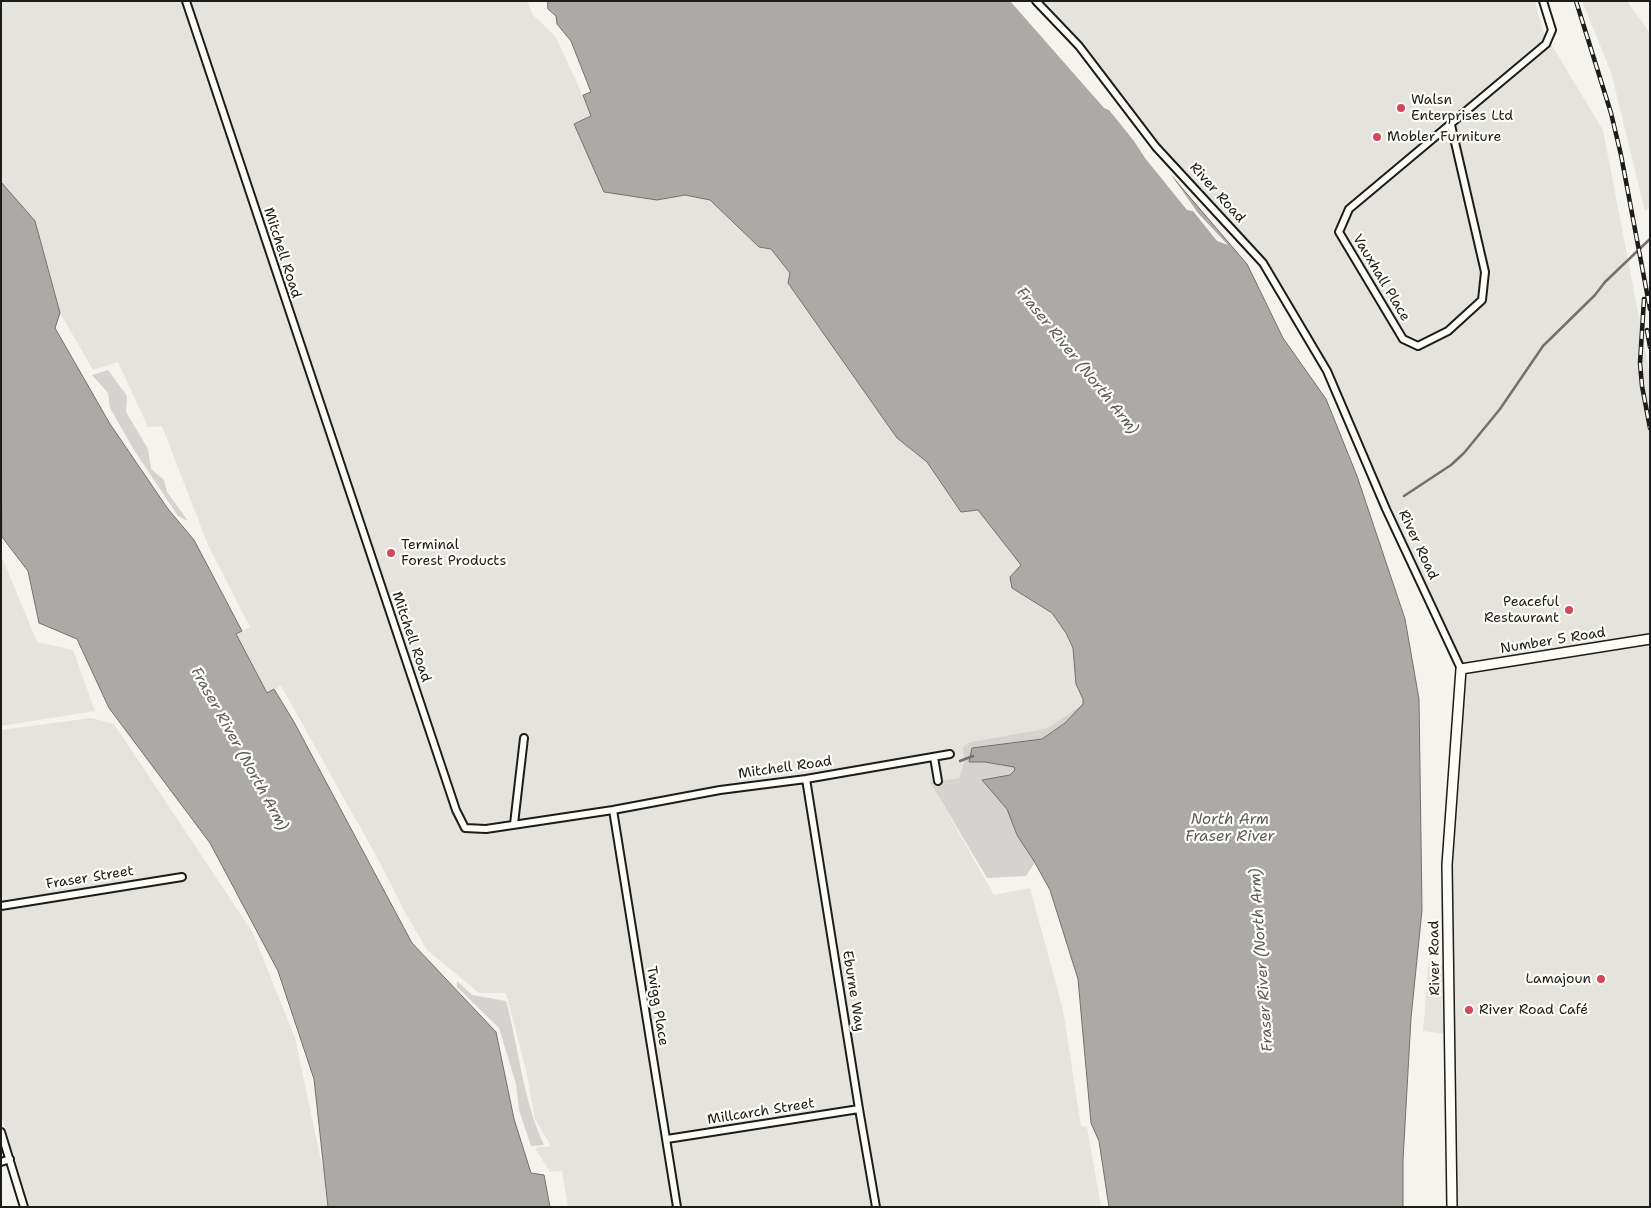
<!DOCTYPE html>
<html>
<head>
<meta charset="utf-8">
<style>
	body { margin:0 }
	#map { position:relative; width:1651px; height:1208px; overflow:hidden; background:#f4f3ee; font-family:"Shantell Sans",sans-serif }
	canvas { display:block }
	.frame { position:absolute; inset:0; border:2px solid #1c1c1c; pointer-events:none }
</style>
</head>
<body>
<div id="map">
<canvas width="1651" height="1208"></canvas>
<div class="frame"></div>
</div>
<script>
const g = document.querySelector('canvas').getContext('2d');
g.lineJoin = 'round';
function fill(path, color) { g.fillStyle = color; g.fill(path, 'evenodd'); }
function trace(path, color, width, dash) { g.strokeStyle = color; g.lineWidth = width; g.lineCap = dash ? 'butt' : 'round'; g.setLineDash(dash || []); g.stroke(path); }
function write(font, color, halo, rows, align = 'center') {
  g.font = font + ' "Shantell Sans",sans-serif'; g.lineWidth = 4.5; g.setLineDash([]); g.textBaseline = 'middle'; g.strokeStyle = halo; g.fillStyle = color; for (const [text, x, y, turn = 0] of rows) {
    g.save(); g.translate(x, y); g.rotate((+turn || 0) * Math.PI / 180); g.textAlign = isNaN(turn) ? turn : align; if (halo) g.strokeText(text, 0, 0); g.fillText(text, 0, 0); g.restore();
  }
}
fill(new Path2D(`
	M 1,1 L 527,1 L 533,15 L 556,37 L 592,116 L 574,124 L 657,200 L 685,195 L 710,200 L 759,247 L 771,249 L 790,273 L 788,283 L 897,438 L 927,462 L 961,512 L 978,510 L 1021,565 L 1012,588 L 1052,613 L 1066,633 L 1073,648 L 1076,684 L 1083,699 L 1083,704 L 1051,726 L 1044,729 L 970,742 L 963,747 L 964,763 L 959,778 L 930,782 L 994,895 L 1030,888 L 1063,1010 L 1081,1126 L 1087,1127 L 1101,1207 L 568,1207 L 562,1171 L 550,1172 L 535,1148 L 551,1146 L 535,1119 L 526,1070 L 506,993 L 479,993 L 427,950 L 406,914 L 379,861 L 281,686 L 267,693 L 235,634 L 250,627 L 208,545 L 162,426 L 148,427 L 118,362 L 93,370 L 60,313 L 35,221 L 1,182 Z
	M 1036,1 L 1535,1 L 1543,31 L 1603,130 L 1650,375 L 1650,1207 L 1452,1207 L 1447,865 L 1461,669 L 1327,372 L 1263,263 L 1156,147 L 1079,46 Z
	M 1582,1 L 1627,1 L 1650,33 L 1650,207 L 1645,211 L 1611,72 Z
	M 1,555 L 37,642 L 73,650 L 95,711 L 1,726 Z
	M 91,718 L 114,724 L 253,933 L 295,1038 L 319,1152 L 333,1207 L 30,1207 L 1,1115 L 1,730 Z
	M 1429,959 L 1447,966 L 1446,1034 L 1423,1031 Z`), '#e4e3de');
fill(new Path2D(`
	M 108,370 L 127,396 L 126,412 L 148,449 L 151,469 L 164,480 L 167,492 L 188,521 L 178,516 L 134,450 L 110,408 L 108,393 L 92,375 Z
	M 1083,704 L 1109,1207 L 1099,1141 L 1091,1123 L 1078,979 L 1050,890 L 1035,862 L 1026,876 L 987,878 L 930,782 L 959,778 L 964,763 L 963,747 L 970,742 L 1044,729 L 1051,726 Z
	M 457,981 L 472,995 L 506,1001 C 519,1049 523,1100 544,1145 L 531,1146 L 519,1110 L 516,1084 L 499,1028 L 457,987 Z`), '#d4d3cf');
const water = new Path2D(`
	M 548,1 L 1022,1 L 1247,264 L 1283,338 L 1326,399 L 1357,476 L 1405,619 L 1419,699 L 1422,910 L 1411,1018 L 1403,1160 L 1403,1207 L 1109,1207 L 1099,1141 L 1091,1123 L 1078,979 L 1050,890 L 1034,861 L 1017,835 L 1007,809 L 982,780 L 1010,775 L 1015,770 L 1014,767 L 985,762 L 969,762 L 972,748 L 1042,739 L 1065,723 L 1083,704 L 1083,699 L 1076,684 L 1073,648 L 1066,633 L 1052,613 L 1012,588 L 1010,577 L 1021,565 L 978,510 L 961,512 L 927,462 L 897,438 L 788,283 L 790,273 L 771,249 L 759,247 L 710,200 L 685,195 L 657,200 L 604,192 L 574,124 L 591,116 L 583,95 L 591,92 L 571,41 L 557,24 L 556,16 L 548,9 Z
	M 1,182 L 35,221 L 60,313 L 55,328 L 110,424 L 168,509 L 194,540 L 242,631 L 236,634 L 267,693 L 274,689 L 294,722 L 412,943 L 496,1032 L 514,1119 L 531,1173 L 544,1175 L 550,1207 L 328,1207 L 314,1079 L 278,971 L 210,843 L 109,708 L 77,639 L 39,623 L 28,571 L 2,537 Z`);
fill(water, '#abaaa6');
trace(water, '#72716f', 1);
fill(new Path2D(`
	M 1010,1 L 1025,1 L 1044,22 L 1156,153 L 1198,213 L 1228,245 L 1217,241 L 1193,211 L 1187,210 L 1145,158 L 1134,141 L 1109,110 L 1104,108 Z`), '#f4f3ee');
trace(new Path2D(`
	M 1404,496 L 1451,465 L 1464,453 L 1500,409 L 1543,346 L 1595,295 L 1605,282 L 1650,239
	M 960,761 L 973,756`), '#72716f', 2.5);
const minor = new Path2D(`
	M 186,1 L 456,810 L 465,828 L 486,829 L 613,810 L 720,790 L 806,779 L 950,754
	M 1036,1 L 1079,46 L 1156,147 L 1263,263 L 1327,371 L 1386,509 L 1461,669
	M 1451,125 L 1485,272 L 1482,300 L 1448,331 L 1418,346 L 1403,339 L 1339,232 L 1349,209 L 1546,44 L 1552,30 L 1543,1
	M 934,757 L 938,781
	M 806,779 L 859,1109 L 876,1207
	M 613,810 L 677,1207
	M 514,824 L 524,738
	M 1,906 L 182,877
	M 1,1132 L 24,1207
	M 667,1139 L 859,1109
	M 1,1162 L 10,1159`);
const tertiary = new Path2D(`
	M 1452,1207 L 1447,865 L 1461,669 L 1650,639`);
trace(minor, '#1c1c1c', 10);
trace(tertiary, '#1c1c1c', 12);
trace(minor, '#fdfcf7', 6);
trace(tertiary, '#fdfcf7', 9);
const rail = new Path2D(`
	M 1576,1 L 1611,113 L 1621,155 L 1650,309
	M 1644,299 L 1640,363 L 1642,386 L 1650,428
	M 1647,330 L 1650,347`);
trace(rail, '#1c1c1c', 4.5);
trace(rail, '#fdfcf7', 2.5, [8]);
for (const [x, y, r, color] of [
	[1401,108,5,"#d1495b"],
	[1377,137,5,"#d1495b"],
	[391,553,5,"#d1495b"],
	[1569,610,5,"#d1495b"],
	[1601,979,5,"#d1495b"],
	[1469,1010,5,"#d1495b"]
]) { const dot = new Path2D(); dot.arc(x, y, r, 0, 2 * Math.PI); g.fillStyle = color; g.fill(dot); trace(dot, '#fdfcf7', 2); }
write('14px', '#1c1c1c', '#fdfcf7', [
	["Walsn",1411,100],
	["Enterprises Ltd",1411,116],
	["Mobler Furniture",1387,137],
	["Terminal",401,545],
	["Forest Products",401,561],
	["Peaceful",1559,602,"right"],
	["Restaurant",1559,618,"right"],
	["Lamajoun",1591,979,"right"],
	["River Road Café",1479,1010]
], 'left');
write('14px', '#1c1c1c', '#fdfcf7', [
	["River Road",1217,193,48],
	["Mitchell Road",282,253,72],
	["Vauxhall Place",1381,278,59],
	["River Road",1418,545,65],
	["Mitchell Road",411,637,71],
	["Number 5 Road",1553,641,-9],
	["Mitchell Road",785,768,-8],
	["Fraser Street",90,878,-9],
	["River Road",1435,958,-91],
	["Eburne Way",853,991,81],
	["Twigg Place",657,1006,81],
	["Millcarch Street",761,1112,-9]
]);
write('italic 15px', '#5c5c5a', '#fdfcf7', [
	["Fraser River (North Arm)",1077,361,51],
	["Fraser River (North Arm)",239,749,61],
	["North Arm",1230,820],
	["Fraser River",1230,837],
	["Fraser River (North Arm)",1262,960,-94]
]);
</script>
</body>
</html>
